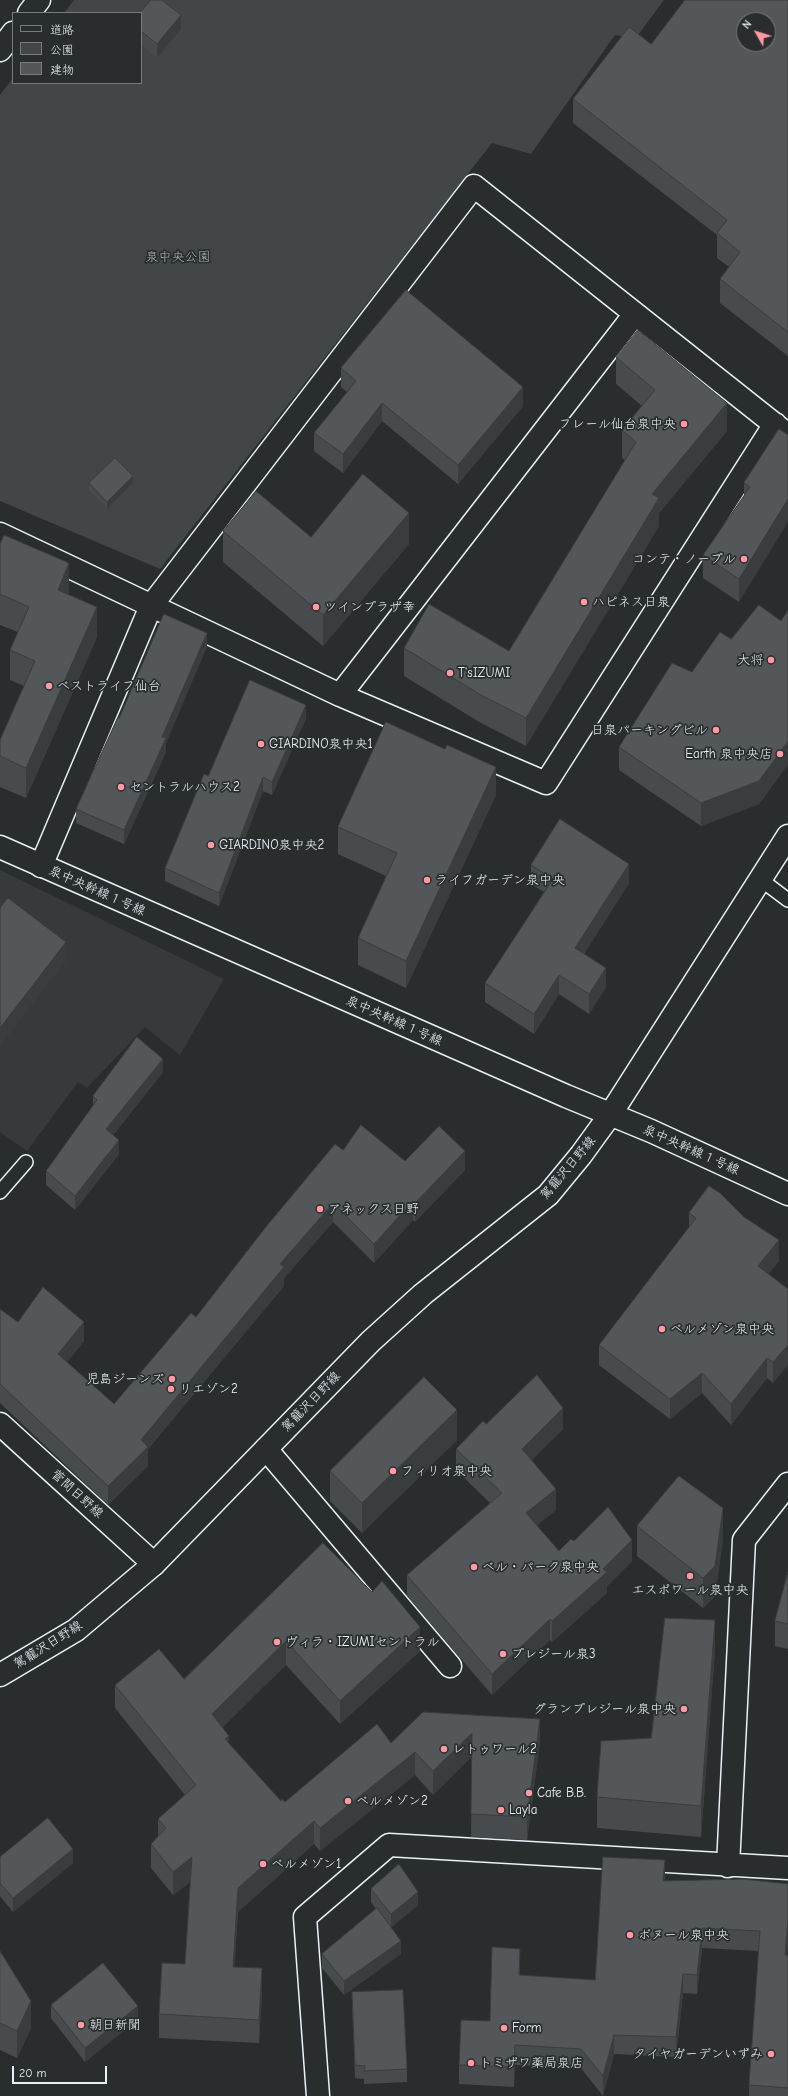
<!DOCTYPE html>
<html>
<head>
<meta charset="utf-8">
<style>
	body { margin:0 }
	#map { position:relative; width:788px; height:2096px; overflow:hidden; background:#2a2d2e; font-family:"Comic Neue","Klee One",sans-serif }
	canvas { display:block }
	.legend { position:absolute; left:12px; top:12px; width:130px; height:72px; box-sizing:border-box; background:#2a2d2e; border:1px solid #767b7f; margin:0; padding:5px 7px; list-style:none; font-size:12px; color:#e8f1f8 }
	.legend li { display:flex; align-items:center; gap:8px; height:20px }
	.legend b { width:20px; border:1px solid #767b7f }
	.north { position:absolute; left:736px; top:12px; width:40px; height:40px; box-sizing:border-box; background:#2a2d2e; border:1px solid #767b7f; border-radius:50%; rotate:309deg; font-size:11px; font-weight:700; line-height:16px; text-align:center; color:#e8f1f8 }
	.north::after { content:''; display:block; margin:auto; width:14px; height:18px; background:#ff9aa2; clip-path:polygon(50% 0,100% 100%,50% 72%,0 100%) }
	.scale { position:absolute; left:12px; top:2066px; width:95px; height:18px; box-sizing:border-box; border:2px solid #e8f1f8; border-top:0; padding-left:5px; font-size:12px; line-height:14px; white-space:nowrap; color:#e8f1f8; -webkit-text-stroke:3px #2a2d2e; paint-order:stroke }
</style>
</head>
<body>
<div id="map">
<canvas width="788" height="2096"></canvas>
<ul class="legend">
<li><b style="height:5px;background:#2a2d2e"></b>道路</li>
<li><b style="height:11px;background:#424648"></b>公園</li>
<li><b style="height:11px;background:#535759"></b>建物</li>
</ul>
<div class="north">N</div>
<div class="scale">20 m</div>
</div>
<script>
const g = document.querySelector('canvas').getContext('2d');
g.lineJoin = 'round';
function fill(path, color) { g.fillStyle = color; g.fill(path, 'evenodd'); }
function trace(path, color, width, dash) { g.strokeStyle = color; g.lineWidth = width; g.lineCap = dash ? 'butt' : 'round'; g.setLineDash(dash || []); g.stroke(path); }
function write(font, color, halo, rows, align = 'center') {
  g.font = font + ' "Comic Neue","Klee One",sans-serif'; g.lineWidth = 3.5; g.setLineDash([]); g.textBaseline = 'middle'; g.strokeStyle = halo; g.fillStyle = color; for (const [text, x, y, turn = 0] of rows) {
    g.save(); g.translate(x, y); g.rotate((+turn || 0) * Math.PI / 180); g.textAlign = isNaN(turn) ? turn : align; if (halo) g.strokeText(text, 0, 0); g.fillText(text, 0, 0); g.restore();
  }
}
fill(new Path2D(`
	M 0,870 L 224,979 L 180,1055 L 145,1027 L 87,1088 L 78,1082 L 27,1151 L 0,1132 Z`), '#363a3b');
fill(new Path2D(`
	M 74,0 L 664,0 L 635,39 L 615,35 L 531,154 L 492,143 L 160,569 L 0,501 L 0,95 L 13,78 L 13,83 L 141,83 L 141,13 L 64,13 Z`), '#424648');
const service = new Path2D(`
	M 760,879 L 788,900
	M 0,1192 L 26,1162`);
const minor = new Path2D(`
	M 0,534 L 340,695 L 546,783 L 775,424
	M 340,695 L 635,314
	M 41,866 L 151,606 L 474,186 L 788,435
	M 0,1424 L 154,1564
	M 266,1449 L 450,1666
	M 728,1866 L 744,1540 L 788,1484
	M 318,2096 L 305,1917 L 389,1845 L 788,1868`);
const tertiary = new Path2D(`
	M 29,13 L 39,0
	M 0,50 L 13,33
	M 0,847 L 566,1096 L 651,1131 L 788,1194
	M 0,1675 L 76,1630 L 154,1564 L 371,1341 L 423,1294 L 548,1195 L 581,1155 L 610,1115 L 788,836`);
trace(service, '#e8f1f8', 16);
trace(minor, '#e8f1f8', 25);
trace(tertiary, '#e8f1f8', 25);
trace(service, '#2a2d2e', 13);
trace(minor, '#2a2d2e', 22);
trace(tertiary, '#2a2d2e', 22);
fill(new Path2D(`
	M 788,0 L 788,356 L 720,303 L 720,279 L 729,267 L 717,258 L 717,235 L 573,123 L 573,99 L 651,44 Z
	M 141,13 L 181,29 L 157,58 L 141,45 Z
	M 616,357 L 727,431 L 659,513 L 659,526 L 526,746 L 481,723 L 404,676 L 404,648 L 509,651 L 625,460 L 622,458 L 622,430 L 642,406 L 616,384 Z
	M 341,368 L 523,406 L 458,484 L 382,421 L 343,473 L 314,451 L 314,433 L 347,392 L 341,387 Z
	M 779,429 L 739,602 L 703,578 L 703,555 L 744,496 L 744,483 Z
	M 89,483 L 133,483 L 107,509 L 89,490 Z
	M 223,531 L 311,537 L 409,544 L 323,646 L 223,562 Z
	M 0,544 L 69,594 L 69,595 L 97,637 L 26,798 L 0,787 L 0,740 L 24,686 L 10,680 L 10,650 L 18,632 L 0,625 Z
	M 788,610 L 788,764 L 759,804 L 701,826 L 619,770 L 619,747 L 692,672 L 731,639 L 781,621 Z
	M 207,646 L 166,743 L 166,752 L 124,844 L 76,823 L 76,809 L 119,718 Z
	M 306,718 L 272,795 L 263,791 L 219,906 L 165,881 L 165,868 L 208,776 Z
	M 496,795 L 406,988 L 358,965 L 358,938 L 386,876 L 338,854 L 338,827 Z
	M 531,865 L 629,883 L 584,954 L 606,987 L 589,1014 L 559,994 L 534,1034 L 485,1002 L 485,983 L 544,892 L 531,884 Z
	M 163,1072 L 113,1135 L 119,1154 L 75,1210 L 46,1185 L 46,1171 L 93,1107 L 93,1096 Z
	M 343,1150 L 405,1161 L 465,1170 L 415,1222 L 413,1220 L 374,1263 L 333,1222 L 284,1278 L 284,1286 L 148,1449 L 148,1466 L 108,1505 L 0,1403 L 0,1309 L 18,1322 L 84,1341 L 67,1362 L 114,1404 L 196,1317 Z
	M 689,1213 L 779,1261 L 768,1274 L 788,1289 L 773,1383 L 767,1378 L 731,1425 L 702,1393 L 670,1419 L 599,1365 L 599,1345 L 689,1227 Z
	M 486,1424 L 563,1429 L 531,1460 L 556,1510 L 537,1525 L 559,1551 L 574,1541 L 632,1561 L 607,1586 L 607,1593 L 552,1642 L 550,1640 L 492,1695 L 407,1596 L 407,1575 L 490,1503 L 456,1470 L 456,1449 Z
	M 457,1440 L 362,1533 L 330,1501 L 330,1471 Z
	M 637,1526 L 723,1539 L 715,1596 L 703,1608 L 637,1556 Z
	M 323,1543 L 420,1651 L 340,1724 L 286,1665 L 222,1727 L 229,1744 L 281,1801 L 285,1802 L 391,1743 L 540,1742 L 527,1840 L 471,1837 L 472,1756 L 433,1795 L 415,1775 L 320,1851 L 314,1844 L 238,1912 L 234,1967 L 262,1992 L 259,2043 L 159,2038 L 159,2014 L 185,1964 L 190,1882 L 173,1895 L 151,1868 L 151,1844 L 158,1836 L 158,1819 L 185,1795 L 115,1708 L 115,1685 L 184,1679 Z
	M 788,1572 L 788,1649 L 775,1646 L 775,1621 Z
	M 715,1650 L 701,1837 L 597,1828 L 597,1797 L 651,1738 Z
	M 0,1857 L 73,1863 L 13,1912 L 0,1896 Z
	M 665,1881 L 788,1884 L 788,1940 L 786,1955 L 788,1955 L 788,2096 L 749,2096 L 749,2085 L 759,1951 L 702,1948 L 697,1994 L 683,1993 L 676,2057 L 614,2054 L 603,2096 L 581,2068 L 515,2065 L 514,2087 L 459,2084 L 459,2065 L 490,2021 L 520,1969 L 520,1975 L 595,1980 Z
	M 371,1889 L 418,1905 L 391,1927 L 401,1954 L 344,1995 L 322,1968 L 322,1954 L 376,1909 L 371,1902 Z
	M 0,1951 L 31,2028 L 17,2058 L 0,2050 Z
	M 352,1992 L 407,2069 L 407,2082 L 364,2084 L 364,2079 L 355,2078 L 352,2005 Z
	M 51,2005 L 138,2019 L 85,2062 L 51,2018 Z`), '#474b4d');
fill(new Path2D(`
	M 181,15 L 181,29 L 157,58 L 157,44 Z
	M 523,387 L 523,406 L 458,484 L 458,465 Z
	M 382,403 L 382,421 L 343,473 L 343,454 Z
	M 727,403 L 727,431 L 659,513 L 659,526 L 526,746 L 526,718 L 652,494 Z
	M 133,476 L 133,483 L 107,509 L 107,502 Z
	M 788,499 L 788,522 L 739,602 L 739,579 Z
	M 409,513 L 409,544 L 323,646 L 323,615 Z
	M 69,563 L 69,594 L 58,620 L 58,590 Z
	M 97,607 L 97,637 L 26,798 L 26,768 Z
	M 207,633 L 207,646 L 166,743 L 166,752 L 124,844 L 124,830 L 162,737 Z
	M 306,705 L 306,718 L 272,795 L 272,782 Z
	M 788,741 L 788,764 L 759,804 L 701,826 L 701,803 Z
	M 496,767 L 496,795 L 406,988 L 406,961 Z
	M 263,777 L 263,791 L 219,906 L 219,893 Z
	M 629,864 L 629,883 L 575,968 L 575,948 Z
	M 66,942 L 66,961 L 0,1046 L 0,1028 Z
	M 606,968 L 606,987 L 589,1014 L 589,994 Z
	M 559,975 L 559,994 L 534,1034 L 534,1014 Z
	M 163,1059 L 163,1072 L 106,1143 L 106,1129 Z
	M 119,1140 L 119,1154 L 75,1210 L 75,1196 Z
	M 465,1151 L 465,1170 L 415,1222 L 415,1203 Z
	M 413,1201 L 413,1220 L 374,1263 L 374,1244 Z
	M 333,1203 L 333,1222 L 284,1278 L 284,1286 L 148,1449 L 148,1466 L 108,1505 L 108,1486 L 141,1440 L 280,1264 Z
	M 779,1240 L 779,1261 L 758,1287 L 758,1266 Z
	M 84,1322 L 84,1341 L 58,1373 L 58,1354 Z
	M 788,1345 L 788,1365 L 773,1383 L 773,1362 Z
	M 767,1358 L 767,1378 L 731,1425 L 731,1404 Z
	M 702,1373 L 702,1393 L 670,1419 L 670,1399 Z
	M 563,1408 L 563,1429 L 522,1470 L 522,1449 Z
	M 457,1410 L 457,1440 L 362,1533 L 362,1503 Z
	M 556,1489 L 556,1510 L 526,1534 L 526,1513 Z
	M 723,1508 L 723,1539 L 715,1596 L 703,1608 L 703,1578 Z
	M 632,1540 L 632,1561 L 607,1586 L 607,1593 L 552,1642 L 552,1621 L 603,1569 Z
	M 550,1619 L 550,1640 L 492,1695 L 492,1674 Z
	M 715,1620 L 715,1650 L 701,1837 L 701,1806 Z
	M 420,1627 L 420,1651 L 340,1724 L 340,1701 Z
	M 286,1641 L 286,1665 L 212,1738 L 212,1714 Z
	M 540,1719 L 540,1742 L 527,1840 L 527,1817 Z
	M 472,1733 L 472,1756 L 433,1795 L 433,1771 Z
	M 229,1736 L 229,1759 L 225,1739 Z
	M 415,1752 L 415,1775 L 320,1851 L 320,1828 Z
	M 314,1821 L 314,1844 L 238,1912 L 233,1990 L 233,1967 L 238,1888 Z
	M 73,1849 L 73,1863 L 13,1912 L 13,1898 Z
	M 192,1857 L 192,1881 L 173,1895 L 173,1872 Z
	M 665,1860 L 665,1880 L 663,1901 L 663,1881 Z
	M 418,1892 L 418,1905 L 391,1928 L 391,1914 Z
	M 788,1920 L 788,1940 L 785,1975 L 785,1955 Z
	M 702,1928 L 702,1948 L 697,1994 L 697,1975 Z
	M 401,1941 L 401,1954 L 344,1995 L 344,1981 Z
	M 520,1949 L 520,1969 L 519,1995 L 519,1975 Z
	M 262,1968 L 262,1992 L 259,2043 L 259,2020 Z
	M 683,1974 L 683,1993 L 676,2057 L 676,2037 Z
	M 31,2001 L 31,2028 L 17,2058 L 17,2031 Z
	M 138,2006 L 138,2019 L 85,2062 L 85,2048 Z
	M 614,2035 L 614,2054 L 603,2096 L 603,2076 Z
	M 515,2045 L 515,2065 L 514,2087 L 514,2067 Z`), '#3a3d3e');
const building = new Path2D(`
	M 151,0 L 162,0 L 181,15 L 157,44 L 141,31 L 141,13 L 140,13 Z
	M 685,0 L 788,0 L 788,332 L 720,279 L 740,252 L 717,233 L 727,220 L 573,99 L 629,27 L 651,44 ZM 744,20 L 768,20 L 768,44 L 744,44 Z
	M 406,290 L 523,387 L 458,465 L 382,403 L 343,454 L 314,433 L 356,381 L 341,368 Z
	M 638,330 L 727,403 L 652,494 L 659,498 L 526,718 L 481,695 L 404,648 L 429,604 L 509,651 L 636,442 L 622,430 L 655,390 L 616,357 Z
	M 779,429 L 788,435 L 788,499 L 739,579 L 703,555 L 750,487 L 744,483 Z
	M 115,458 L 133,476 L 107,502 L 89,483 Z
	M 363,474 L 409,513 L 323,615 L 223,531 L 256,491 L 311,537 Z
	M 4,535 L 69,563 L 58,590 L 97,607 L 26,768 L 0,756 L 0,740 L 35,661 L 10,650 L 29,607 L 0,594 L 0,544 Z
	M 759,605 L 781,621 L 788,610 L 788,741 L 759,781 L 701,803 L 619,747 L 672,663 L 692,672 L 720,632 L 731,639 Z
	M 164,614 L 207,633 L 162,737 L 166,738 L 124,830 L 76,809 L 118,717 L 119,718 Z
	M 250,680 L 306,705 L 272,782 L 263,777 L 219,893 L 165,868 L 204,774 L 208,776 Z
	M 386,722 L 445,749 L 447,745 L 496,767 L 406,961 L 358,938 L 397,853 L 338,827 Z
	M 560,819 L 629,864 L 575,948 L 606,968 L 589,994 L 559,975 L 534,1014 L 485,983 L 553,879 L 531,865 Z
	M 8,898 L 66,942 L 0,1028 L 0,908 Z
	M 137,1037 L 163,1059 L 106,1129 L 119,1140 L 75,1196 L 46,1171 L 97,1100 L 93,1096 Z
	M 361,1125 L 405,1161 L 439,1126 L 465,1151 L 415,1203 L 413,1201 L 374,1244 L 333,1203 L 280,1264 L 284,1267 L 141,1440 L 148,1447 L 108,1486 L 0,1384 L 0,1309 L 18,1322 L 43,1287 L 84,1322 L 58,1354 L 114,1404 L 191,1313 L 196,1317 L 265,1228 L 335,1144 L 343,1150 Z
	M 709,1186 L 720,1193 L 744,1217 L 779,1240 L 758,1266 L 788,1289 L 788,1345 L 773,1362 L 767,1358 L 731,1404 L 702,1373 L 670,1399 L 599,1345 L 696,1218 L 689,1213 Z
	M 537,1375 L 563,1408 L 522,1449 L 556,1489 L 526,1513 L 559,1551 L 571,1539 L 574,1541 L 608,1507 L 632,1540 L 603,1569 L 607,1572 L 552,1621 L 550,1619 L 492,1674 L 407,1575 L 502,1493 L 456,1449 L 483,1421 L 486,1424 Z
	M 424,1377 L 457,1410 L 362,1503 L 330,1471 Z
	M 679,1476 L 723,1508 L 715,1566 L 703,1578 L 637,1526 Z
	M 323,1543 L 372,1592 L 382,1581 L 420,1627 L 340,1701 L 286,1641 L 212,1714 L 229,1736 L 225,1739 L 281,1801 L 282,1799 L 285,1802 L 377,1724 L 391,1743 L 423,1712 L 540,1719 L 527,1817 L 471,1814 L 472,1733 L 433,1771 L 415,1752 L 320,1828 L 314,1821 L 238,1888 L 233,1967 L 262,1968 L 259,2020 L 159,2014 L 162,1963 L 185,1964 L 192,1857 L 173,1872 L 151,1844 L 166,1828 L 158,1819 L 196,1785 L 115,1685 L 159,1649 L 184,1679 Z
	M 788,1572 L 788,1624 L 775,1621 Z
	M 665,1618 L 715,1620 L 701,1806 L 597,1797 L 601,1741 L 651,1738 Z
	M 48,1818 L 73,1849 L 13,1898 L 0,1883 L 0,1857 Z
	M 603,1857 L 665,1860 L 663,1881 L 743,1879 L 788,1884 L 788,1920 L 785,1955 L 788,1955 L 788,2088 L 749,2085 L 760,1931 L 702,1928 L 697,1975 L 683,1974 L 676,2037 L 614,2035 L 603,2076 L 581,2049 L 515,2045 L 514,2067 L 459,2065 L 461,2020 L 490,2021 L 492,1947 L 520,1949 L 519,1975 L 595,1980 Z
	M 399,1864 L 418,1892 L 391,1914 L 371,1889 Z
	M 377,1908 L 401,1941 L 344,1981 L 322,1954 Z
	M 0,1951 L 31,2001 L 17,2031 L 0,2023 Z
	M 103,1963 L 138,2006 L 85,2048 L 51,2005 Z
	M 403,1990 L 407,2069 L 364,2071 L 365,2066 L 355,2065 L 352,1992 Z`);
fill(building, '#535759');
trace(building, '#3a3d3e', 1);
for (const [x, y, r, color] of [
	[684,424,4,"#ff9aa2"],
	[744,559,4,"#ff9aa2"],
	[584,602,4,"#ff9aa2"],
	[316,607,4,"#ff9aa2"],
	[771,660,4,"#ff9aa2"],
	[450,673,4,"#ff9aa2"],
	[49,686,4,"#ff9aa2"],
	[716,730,4,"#ff9aa2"],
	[261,744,4,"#ff9aa2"],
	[780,754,4,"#ff9aa2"],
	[121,787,4,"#ff9aa2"],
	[211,845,4,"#ff9aa2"],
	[427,880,4,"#ff9aa2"],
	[320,1209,4,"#ff9aa2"],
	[662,1329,4,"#ff9aa2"],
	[172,1379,4,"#ff9aa2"],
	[171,1389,4,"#ff9aa2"],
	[393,1471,4,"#ff9aa2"],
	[474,1567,4,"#ff9aa2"],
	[690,1576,4,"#ff9aa2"],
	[277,1642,4,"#ff9aa2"],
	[503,1654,4,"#ff9aa2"],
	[684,1709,4,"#ff9aa2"],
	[444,1749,4,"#ff9aa2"],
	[529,1793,4,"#ff9aa2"],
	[348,1801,4,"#ff9aa2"],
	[501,1810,4,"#ff9aa2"],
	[263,1864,4,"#ff9aa2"],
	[630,1935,4,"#ff9aa2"],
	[81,2025,4,"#ff9aa2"],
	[504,2028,4,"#ff9aa2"],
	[771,2054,4,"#ff9aa2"],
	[471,2063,4,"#ff9aa2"]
]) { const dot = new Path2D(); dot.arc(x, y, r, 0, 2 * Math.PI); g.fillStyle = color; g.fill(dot); trace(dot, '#2a2d2e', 1.5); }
write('13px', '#aeb5ba', '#2a2d2e', [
	["泉中央公園",178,257]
]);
write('13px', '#e8f1f8', '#2a2d2e', [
	["フレール仙台泉中央",676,424,"right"],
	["コンテ・ノーブル",736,559,"right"],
	["ハピネス日泉",592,602],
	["ツインプラザ幸",324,607],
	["大将",763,660,"right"],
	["T'sIZUMI",458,673],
	["ベストライフ仙台",57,686],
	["日泉パーキングビル",708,730,"right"],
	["GIARDINO泉中央1",269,744],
	["Earth 泉中央店",772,754,"right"],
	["セントラルハウス2",129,787],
	["GIARDINO泉中央2",219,845],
	["ライフガーデン泉中央",435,880],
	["アネックス日野",328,1209],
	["ベルメゾン泉中央",670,1329],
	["児島ジーンズ",164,1379,"right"],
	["リエゾン2",179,1389],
	["フィリオ泉中央",401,1471],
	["ベル・パーク泉中央",482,1567],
	["エスポワール泉中央",690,1590,"center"],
	["ヴィラ・IZUMIセントラル",285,1642],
	["プレジール泉3",511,1654],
	["グランプレジール泉中央",676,1709,"right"],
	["レトゥワール2",452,1749],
	["Cafe B.B.",537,1793],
	["ベルメゾン2",356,1801],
	["Layla",509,1810],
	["ベルメゾン1",271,1864],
	["ボヌール泉中央",638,1935],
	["朝日新聞",89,2025],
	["Form",512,2028],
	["タイヤガーデンいずみ",763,2054,"right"],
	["トミザワ薬局泉店",479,2063]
], 'left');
write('13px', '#e8f1f8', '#2a2d2e', [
	["泉中央幹線１号線",97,891,24],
	["泉中央幹線１号線",394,1021,24],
	["泉中央幹線１号線",691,1150,24],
	["駕籠沢日野線",568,1168,-50],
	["駕籠沢日野線",311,1402,-46],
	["菅間日野線",77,1494,42],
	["駕籠沢日野線",48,1645,-32]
]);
</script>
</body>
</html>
